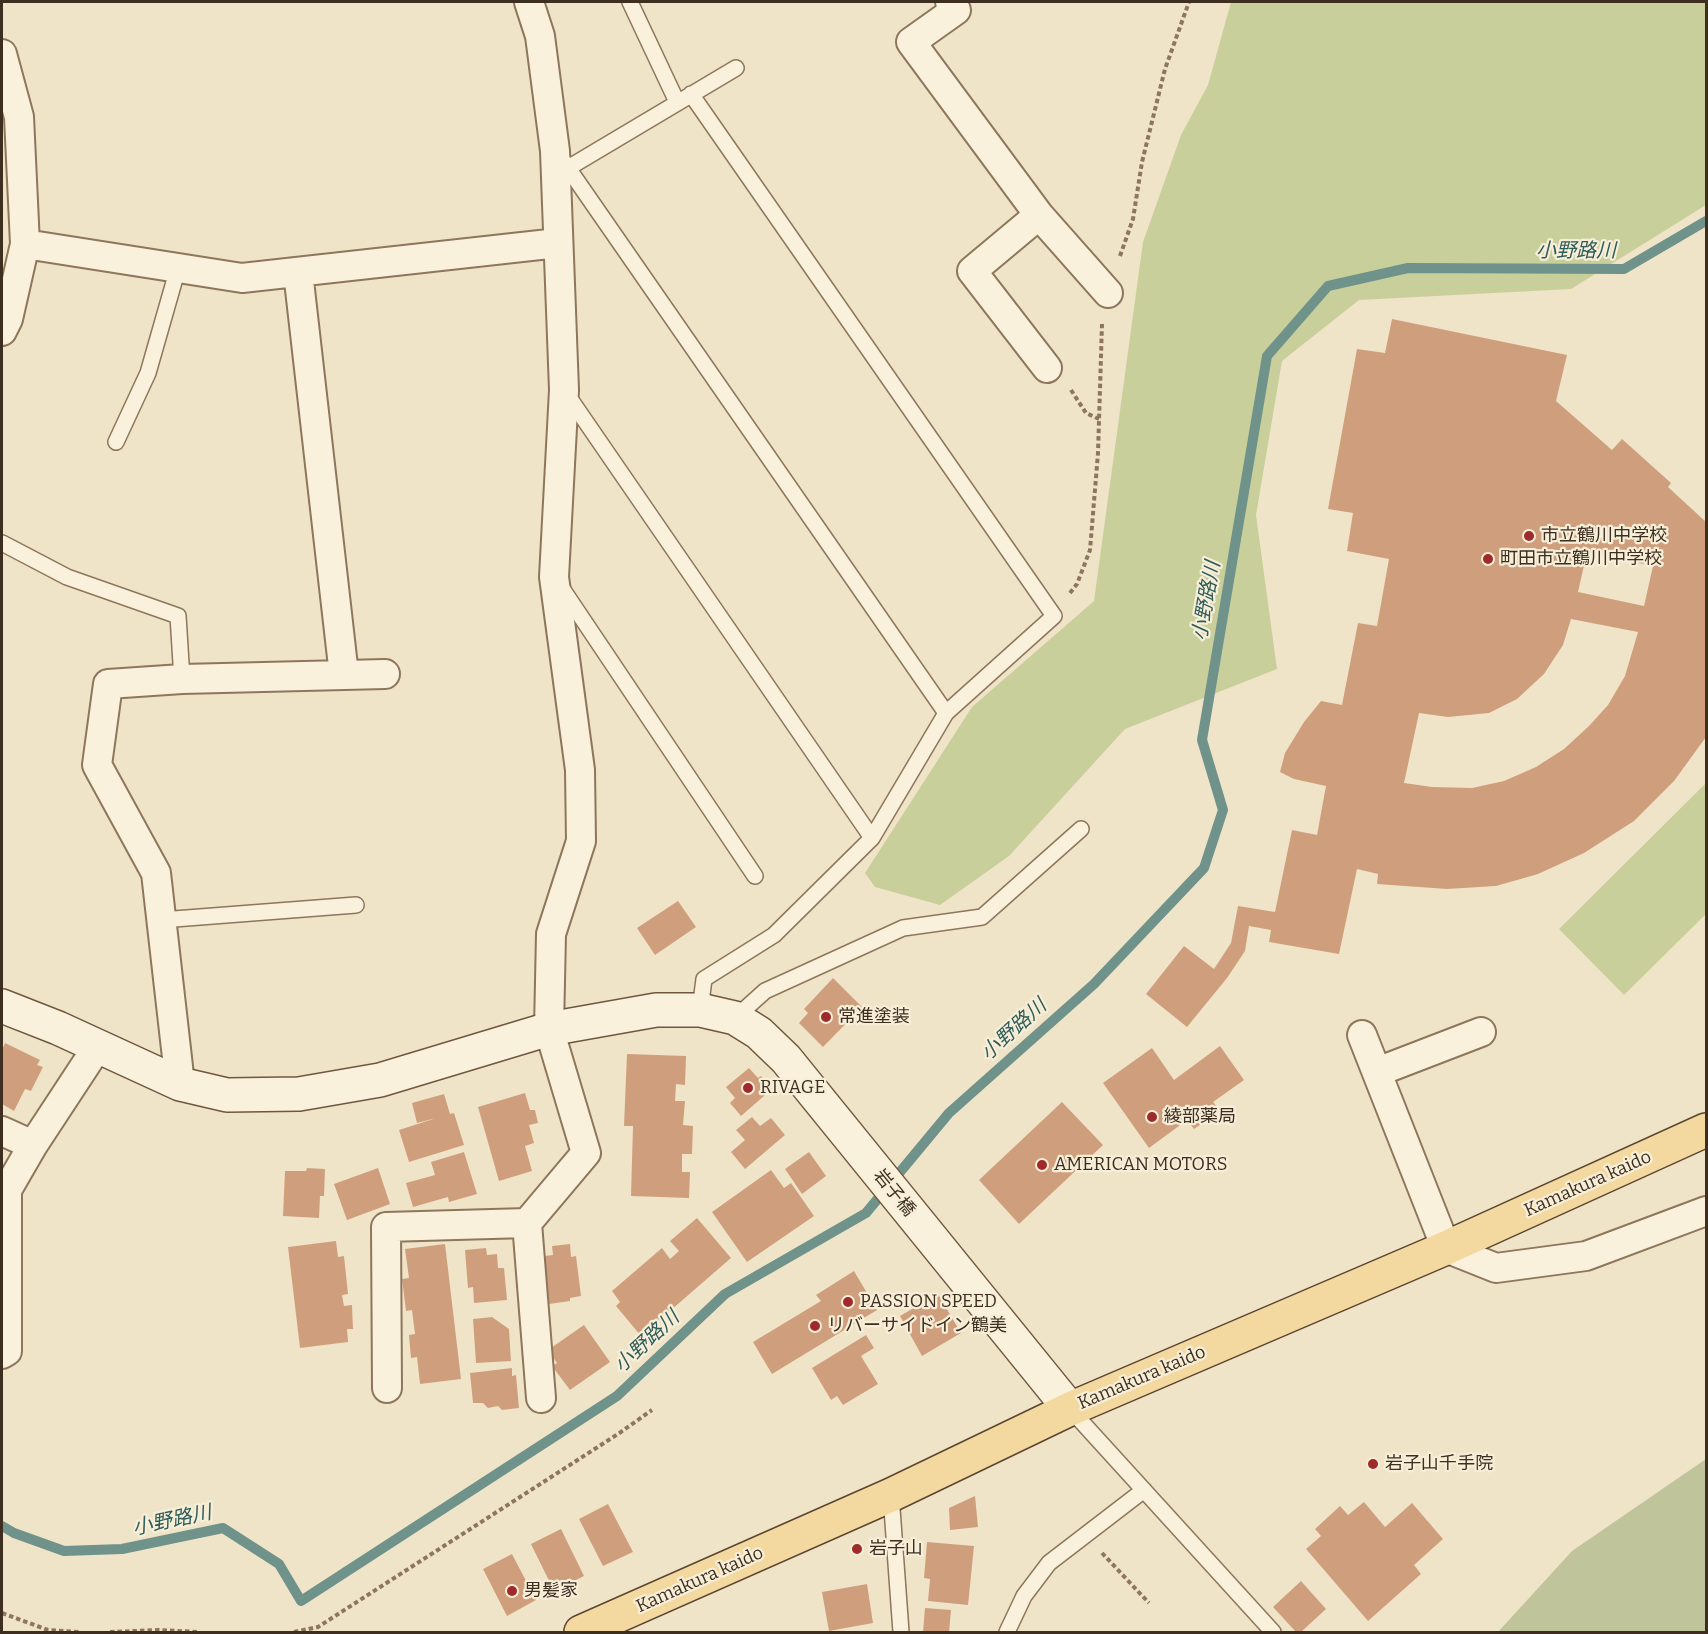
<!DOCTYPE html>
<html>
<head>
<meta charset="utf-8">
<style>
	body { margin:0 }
	#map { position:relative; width:1708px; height:1634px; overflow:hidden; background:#f0e4c8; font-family:Bitter,serif }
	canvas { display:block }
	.frame { position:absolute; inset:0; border:3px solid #3d2e20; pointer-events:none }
</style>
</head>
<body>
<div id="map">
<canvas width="1708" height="1634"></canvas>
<div class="frame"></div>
</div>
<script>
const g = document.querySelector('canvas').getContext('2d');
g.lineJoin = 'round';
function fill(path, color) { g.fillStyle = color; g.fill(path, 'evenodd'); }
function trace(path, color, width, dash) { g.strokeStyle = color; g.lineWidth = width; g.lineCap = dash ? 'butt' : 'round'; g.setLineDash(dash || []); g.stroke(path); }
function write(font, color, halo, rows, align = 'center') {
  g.font = font + ' Bitter,"Noto Sans JP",serif'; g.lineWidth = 4.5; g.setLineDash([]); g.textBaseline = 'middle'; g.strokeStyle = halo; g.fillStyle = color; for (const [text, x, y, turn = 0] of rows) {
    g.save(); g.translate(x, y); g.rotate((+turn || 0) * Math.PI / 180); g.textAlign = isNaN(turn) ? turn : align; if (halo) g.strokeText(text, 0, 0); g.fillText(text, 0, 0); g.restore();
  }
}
fill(new Path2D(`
	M 1231,2 L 1706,2 L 1706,205 L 1571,289 L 1359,300 L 1282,361 L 1256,515 L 1277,669 L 1125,729 L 1009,856 L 940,905 L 875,887 L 865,873 L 972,707 L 1094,601 L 1143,242 L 1181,135 L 1208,85 Z
	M 1706,783 L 1706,914 L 1624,995 L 1559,929 Z`), '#c9cf9b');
fill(new Path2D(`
	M 1706,1459 L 1706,1632 L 1498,1632 L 1572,1551 Z`), '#bfc49a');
trace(new Path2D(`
	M 2,1526 L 14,1533 L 64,1551 L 122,1549 L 223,1528 L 279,1564 L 301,1601 L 617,1396 L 725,1294 L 866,1213 L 949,1113 L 1094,984 L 1204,868 L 1223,810 L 1202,740 L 1267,356 L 1328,286 L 1408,268 L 1624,269 L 1706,221`), '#6f938a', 10);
fill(new Path2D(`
	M 1392,319 L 1567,355 L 1556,401 L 1612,450 L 1622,439 L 1671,483 L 1668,487 L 1706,522 L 1706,737 L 1674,781 L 1634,821 L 1584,853 L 1538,874 L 1496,886 L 1447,889 L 1377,884 L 1378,874 L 1357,869 L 1339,954 L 1269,942 L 1271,930 L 1249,926 L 1245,951 L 1227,978 L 1187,1027 L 1146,994 L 1184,946 L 1214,969 L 1231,943 L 1238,906 L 1275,912 L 1292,830 L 1317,835 L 1326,786 L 1294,779 L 1280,772 L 1285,753 L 1304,722 L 1321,701 L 1342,705 L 1358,623 L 1377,626 L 1389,559 L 1347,551 L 1353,513 L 1328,509 L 1357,349 L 1385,353 ZM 1587,552 L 1653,566 L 1644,606 L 1578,592 ZM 1571,619 L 1638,632 L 1625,676 L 1608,705 L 1589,726 L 1564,749 L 1536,767 L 1504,781 L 1472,788 L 1432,787 L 1404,783 L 1419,713 L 1448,717 L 1489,713 L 1517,699 L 1544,674 L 1563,645 Z
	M 678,901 L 696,927 L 655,955 L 637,928 Z
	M 833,978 L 862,1007 L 823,1047 L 799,1023 L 808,1013 L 804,1009 Z
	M 5,1043 L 40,1060 L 37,1065 L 43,1067 L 31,1091 L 25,1089 L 14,1111 L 2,1104 L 2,1050 Z
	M 1220,1046 L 1244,1080 L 1213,1102 L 1220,1111 L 1194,1129 L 1187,1120 L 1149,1148 L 1103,1083 L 1152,1048 L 1174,1080 Z
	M 627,1054 L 686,1056 L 685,1085 L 676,1084 L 675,1101 L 685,1101 L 683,1125 L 693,1126 L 692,1154 L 682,1154 L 682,1172 L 690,1172 L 689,1198 L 631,1196 L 633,1126 L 624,1126 Z
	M 749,1068 L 758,1078 L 761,1076 L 772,1089 L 741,1116 L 730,1103 L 735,1098 L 726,1087 Z
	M 525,1093 L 530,1110 L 535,1110 L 538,1123 L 529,1125 L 534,1143 L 525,1146 L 532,1171 L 499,1181 L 478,1107 Z
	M 444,1094 L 450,1114 L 454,1113 L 464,1145 L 409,1162 L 399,1130 L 436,1118 L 417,1123 L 412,1103 Z
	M 1062,1102 L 1103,1145 L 1019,1224 L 979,1180 Z
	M 752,1117 L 760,1126 L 771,1118 L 785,1135 L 745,1169 L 731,1152 L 745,1140 L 736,1130 Z
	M 464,1152 L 477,1194 L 449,1202 L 448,1197 L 413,1207 L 406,1183 L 435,1175 L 431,1162 Z
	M 809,1152 L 826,1176 L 802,1194 L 785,1169 Z
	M 307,1168 L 325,1169 L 324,1196 L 320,1196 L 319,1218 L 283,1216 L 285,1171 L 306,1171 Z
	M 378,1168 L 390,1204 L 347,1220 L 334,1184 Z
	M 771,1170 L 784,1188 L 791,1183 L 814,1216 L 747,1262 L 712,1212 Z
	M 697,1218 L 731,1258 L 641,1336 L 616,1306 L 620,1302 L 612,1291 L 662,1248 L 670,1259 L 679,1251 L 670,1241 Z
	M 336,1241 L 338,1257 L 344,1256 L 348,1294 L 342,1295 L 344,1306 L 352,1305 L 353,1329 L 347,1329 L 348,1342 L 300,1348 L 288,1247 Z
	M 445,1244 L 461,1379 L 420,1384 L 417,1357 L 411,1358 L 409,1335 L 415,1334 L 412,1310 L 406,1311 L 402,1279 L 409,1278 L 405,1249 Z
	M 570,1244 L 571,1257 L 576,1256 L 581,1296 L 570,1298 L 570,1301 L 542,1305 L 536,1257 L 553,1255 L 552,1246 Z
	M 486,1248 L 487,1255 L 497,1254 L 498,1268 L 504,1268 L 507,1300 L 474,1303 L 473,1287 L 468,1288 L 465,1250 Z
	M 854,1271 L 877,1310 L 772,1374 L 753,1342 L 821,1301 L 816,1295 Z
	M 938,1294 L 961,1333 L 922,1356 L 900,1316 Z
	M 492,1317 L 509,1329 L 511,1361 L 476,1363 L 473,1319 Z
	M 584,1325 L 610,1362 L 570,1390 L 552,1366 L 557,1363 L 548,1350 Z
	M 866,1335 L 874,1348 L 861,1356 L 878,1384 L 843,1405 L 837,1396 L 831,1400 L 812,1368 Z
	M 512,1368 L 512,1376 L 516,1375 L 519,1408 L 502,1410 L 498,1406 L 488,1408 L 483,1403 L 473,1403 L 470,1373 Z
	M 975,1496 L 978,1527 L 950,1530 L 949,1508 Z
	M 1364,1502 L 1385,1527 L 1412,1503 L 1443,1539 L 1414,1565 L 1421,1574 L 1368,1621 L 1306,1549 L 1321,1536 L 1315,1529 L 1340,1506 L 1348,1515 Z
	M 608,1504 L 633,1552 L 603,1566 L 579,1519 Z
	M 561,1529 L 584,1576 L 554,1591 L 531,1544 Z
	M 927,1542 L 974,1546 L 968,1605 L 928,1601 L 930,1579 L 924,1578 Z
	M 512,1554 L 536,1600 L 507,1616 L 483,1569 Z
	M 1301,1581 L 1326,1609 L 1301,1632 L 1296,1632 L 1273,1607 Z
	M 867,1584 L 873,1623 L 829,1631 L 822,1592 Z
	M 925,1608 L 951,1610 L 949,1632 L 923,1632 Z`), '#cf9f7d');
const lane = new Path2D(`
	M 630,2 L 677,102
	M 691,94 L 1054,616 L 946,713 L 872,838 L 774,935 L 704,979 L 700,1010
	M 559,155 L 946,713
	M 568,168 L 736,68
	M 566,393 L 872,838
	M 116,442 L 148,373 L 178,268
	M 2,543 L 67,577 L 178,616 L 182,679
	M 561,587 L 755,876
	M 161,920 L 356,905
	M 735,1018 L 765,991 L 903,928 L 982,917 L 1081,829
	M 1070,1409 L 1273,1632
	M 891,1495 L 901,1632
	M 1007,1632 L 1024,1596 L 1049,1563 L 1144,1490`);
const street = new Path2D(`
	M 529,2 L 540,36 L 555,151 L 564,390 L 554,577 L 580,770 L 581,841 L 551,934 L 549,1029 L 586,1153 L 527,1223 L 541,1398
	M 950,2 L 956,10 L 911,42 L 1039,215 L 1108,293
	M 2,54 L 19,117 L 25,244 L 8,319 L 2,331
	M 1039,215 L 972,271 L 1047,368
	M 25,244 L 242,278 L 558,243
	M 298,272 L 344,675
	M 1362,1035 L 1446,1248 L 1496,1268 L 1586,1256 L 1706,1211
	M 1377,1072 L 1481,1032
	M 180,1084 L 156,873 L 97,765 L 108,684 L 182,679 L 385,674
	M 2,1131 L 33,1145
	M 2,1354 L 7,1351 L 7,1190 L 33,1145 L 98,1046
	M 387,1388 L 386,1227 L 527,1223`);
const secondary = new Path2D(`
	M 2,1006 L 58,1028 L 180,1084 L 227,1095 L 299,1094 L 380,1080 L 549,1029 L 656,1010 L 700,1010 L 735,1018 L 759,1033 L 786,1059 L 1070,1409`);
const primary = new Path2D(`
	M 581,1632 L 891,1495 L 1070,1409 L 1446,1248 L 1706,1130`);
trace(lane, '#8d765c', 18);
trace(street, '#8d765c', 32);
trace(secondary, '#6f573f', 36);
trace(primary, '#5b4430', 36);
trace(new Path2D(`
	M 1120,256 L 1133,219 L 1142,162 L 1165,69 L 1189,2
	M 1071,390 L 1086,413 L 1099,419
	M 1070,593 L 1077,584 L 1090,550 L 1098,453 L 1102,324
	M 1102,1553 L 1149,1603
	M 2,1613 L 48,1630 L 79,1632
	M 110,1632 L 158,1630 L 198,1632
	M 294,1632 L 318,1627 L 618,1434 L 652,1410`), '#8d765c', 4, [4.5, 3]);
trace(lane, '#faf1dc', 15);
trace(street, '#faf1dc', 28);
trace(secondary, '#faf1dc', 33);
trace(primary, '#f3d9a0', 33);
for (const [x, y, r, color] of [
	[1529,536,6,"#9e2a2b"],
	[1488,559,6,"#9e2a2b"],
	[826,1017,6,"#9e2a2b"],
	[748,1088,6,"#9e2a2b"],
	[1152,1117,6,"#9e2a2b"],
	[1042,1165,6,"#9e2a2b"],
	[848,1302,6,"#9e2a2b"],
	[815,1326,6,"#9e2a2b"],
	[1373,1464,6,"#9e2a2b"],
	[857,1549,6,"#9e2a2b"],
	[512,1591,6,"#9e2a2b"]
]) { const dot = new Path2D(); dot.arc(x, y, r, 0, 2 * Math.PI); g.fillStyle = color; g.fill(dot); trace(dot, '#f7eed8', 2); }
write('18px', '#3d2e20', '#f7eed8', [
	["市立鶴川中学校",1541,536],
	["町田市立鶴川中学校",1500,559],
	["常進塗装",838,1017],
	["RIVAGE",760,1088],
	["綾部薬局",1164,1117],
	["AMERICAN MOTORS",1054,1165],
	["PASSION SPEED",860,1302],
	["リバーサイドイン鶴美",827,1326],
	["岩子山千手院",1385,1464],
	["岩子山",869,1549],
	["男髪家",524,1591]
], 'left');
write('18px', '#3d2e20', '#f7eed8', [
	["Kamakura kaido",1588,1184,-24],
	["岩子橋",894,1193,51],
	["Kamakura kaido",1142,1378,-23],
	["Kamakura kaido",700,1580,-24]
]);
write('italic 20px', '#2f5d5a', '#f7eed8', [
	["小野路川",1576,251],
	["小野路川",1207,601,-80],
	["小野路川",1014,1030,-42],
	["小野路川",647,1342,-43],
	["小野路川",172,1521,-12]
]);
</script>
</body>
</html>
